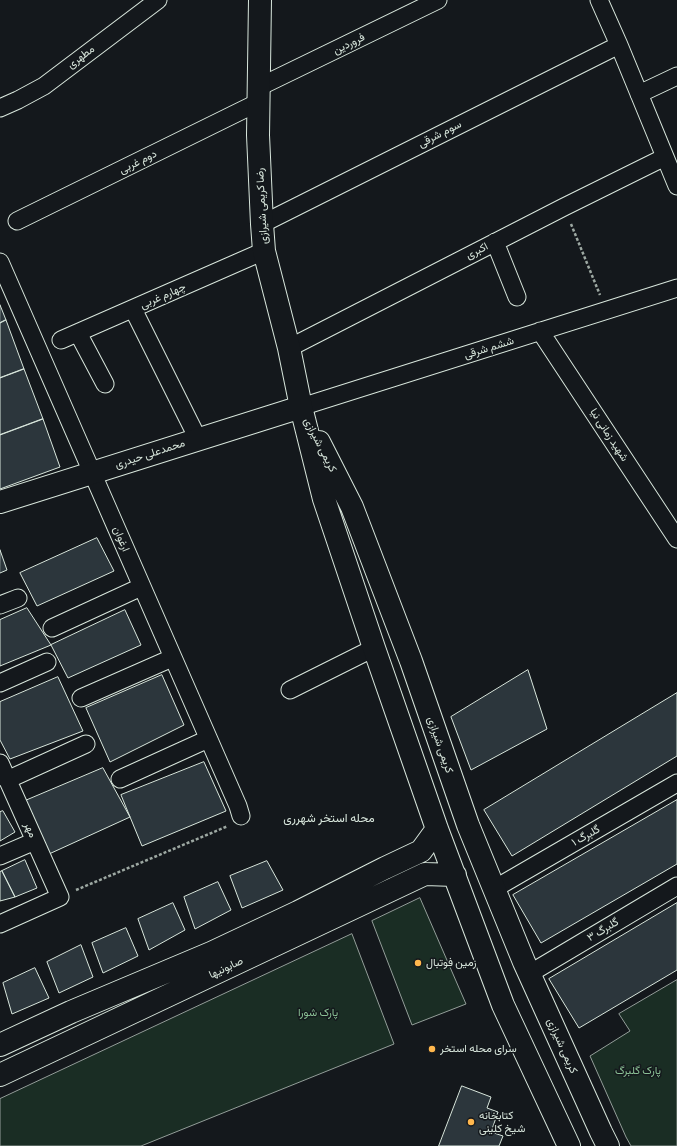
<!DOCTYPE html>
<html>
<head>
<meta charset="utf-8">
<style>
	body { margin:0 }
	canvas { display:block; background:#14181c }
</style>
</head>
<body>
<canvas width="677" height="1146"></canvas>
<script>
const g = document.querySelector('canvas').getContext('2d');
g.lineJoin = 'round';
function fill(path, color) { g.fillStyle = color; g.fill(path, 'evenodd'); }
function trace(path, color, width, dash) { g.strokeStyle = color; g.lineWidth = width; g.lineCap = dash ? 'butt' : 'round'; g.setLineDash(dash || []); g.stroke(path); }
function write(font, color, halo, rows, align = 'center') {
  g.font = font + ' "PT Sans Narrow",Vazirmatn,sans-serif'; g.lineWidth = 3; g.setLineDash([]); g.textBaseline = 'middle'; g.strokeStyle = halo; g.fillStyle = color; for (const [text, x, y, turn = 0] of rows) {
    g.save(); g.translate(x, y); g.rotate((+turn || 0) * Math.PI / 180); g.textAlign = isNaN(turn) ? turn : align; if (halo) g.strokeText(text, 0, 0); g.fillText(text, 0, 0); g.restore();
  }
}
const green = new Path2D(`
	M 420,898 L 466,1004 L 412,1025 L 372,921 Z
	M 352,934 L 394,1044 L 141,1146 L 0,1146 L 0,1099 Z
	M 677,980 L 677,1146 L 631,1146 L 626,1137 L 590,1056 L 630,1031 L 619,1014 Z`);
fill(green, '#1a2d24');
trace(green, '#939e99', 1);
const building = new Path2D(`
	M 0,305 L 6,320 L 0,323 Z
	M 6,320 L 24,369 L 0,378 L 0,323 Z
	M 24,369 L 43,419 L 0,435 L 0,378 Z
	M 43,419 L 60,467 L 0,489 L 0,435 Z
	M 97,538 L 114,571 L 37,606 L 20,573 Z
	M 0,550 L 7,570 L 0,573 Z
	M 27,608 L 51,645 L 0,666 L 0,620 Z
	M 125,610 L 141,645 L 68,678 L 51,645 Z
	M 528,670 L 547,729 L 471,770 L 451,717 Z
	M 162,675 L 184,725 L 110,762 L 86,708 Z
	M 58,677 L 83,731 L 10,759 L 0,740 L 0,702 Z
	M 677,693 L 677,756 L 512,856 L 484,810 Z
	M 204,762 L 226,811 L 142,846 L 121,795 Z
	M 103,768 L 130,817 L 49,854 L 25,801 Z
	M 677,800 L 677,864 L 541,943 L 513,895 Z
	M 3,811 L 15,832 L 0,841 L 0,812 Z
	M 25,860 L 37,888 L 15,897 L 2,871 Z
	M 267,861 L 283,890 L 242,908 L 230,876 Z
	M 2,871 L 15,897 L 0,901 L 0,872 Z
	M 218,882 L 231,910 L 195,929 L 184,897 Z
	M 173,903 L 185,930 L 149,950 L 138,919 Z
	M 677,903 L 677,970 L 579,1028 L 549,979 Z
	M 126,928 L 138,956 L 103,973 L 92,943 Z
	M 81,945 L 93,977 L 59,993 L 47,962 Z
	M 35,968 L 49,998 L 12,1014 L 3,983 Z
	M 462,1086 L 491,1097 L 487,1108 L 498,1112 L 491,1132 L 503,1136 L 499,1146 L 439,1146 Z`);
fill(building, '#2c363c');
trace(building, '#d8e6dc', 1);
const street = new Path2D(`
	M 599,0 L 619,45 L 677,186
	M 259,87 L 438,0
	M 639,94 L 677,76
	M 0,108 L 18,100 L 44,86 L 158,0
	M 17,221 L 259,102
	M 262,224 L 619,45
	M 495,242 L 517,297
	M 0,262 L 238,806 L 241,816
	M 133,309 L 198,439
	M 540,331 L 677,539
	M 78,333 L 105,384
	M 61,340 L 264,251
	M 289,348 L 564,207 L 665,157
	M 301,407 L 677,288
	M 0,605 L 18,598
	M 52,628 L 141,587
	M 0,683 L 47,662
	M 290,690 L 374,648
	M 81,698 L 172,658
	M 0,763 L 60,897 L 0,924
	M 120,779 L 208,739
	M 7,780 L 86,744
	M 0,856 L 35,841
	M 494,889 L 677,783
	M 529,974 L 677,886`);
const secondary = new Path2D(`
	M 260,0 L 258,135 L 262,224 L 264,251 L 289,348 L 301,407 L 324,499 L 374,648 L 437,829 L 503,1005 L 569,1146
	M 319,442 L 352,507 L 411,661 L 468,825 L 524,962 L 601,1132 L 608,1146
	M 0,502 L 301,407
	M 0,1045 L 71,1012 L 211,953 L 298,912 L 385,868 L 421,851 L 437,829
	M 0,1075 L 425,874 L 455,875`);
trace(street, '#d8e6dc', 19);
trace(secondary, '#d8e6dc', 24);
trace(new Path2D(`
	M 571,224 L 600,295
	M 76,890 L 228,826`), '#9da8a2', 2.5, [3, 2]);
trace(street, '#14181c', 17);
trace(secondary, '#14181c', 22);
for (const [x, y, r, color] of [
	[418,963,4,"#ffb74d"],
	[432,1049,4,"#ffb74d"],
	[471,1122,4,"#ffb74d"]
]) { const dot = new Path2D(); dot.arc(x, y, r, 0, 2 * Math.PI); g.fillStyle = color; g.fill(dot); trace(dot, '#14181c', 1.5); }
write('11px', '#d8e6dc', '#14181c', [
	["فروردین",349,44,-26],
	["مطهری",81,57,-37],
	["سوم شرقی",440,134,-27],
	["دوم غربی",138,162,-26],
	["رضا کریمی شیرازی",262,206,-93],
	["اکبری",477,251,-27],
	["چهارم غربی",163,296,-24],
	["ششم شرقی",489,348,-17],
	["شهید زمانی نیا",609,435,57],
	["کریمی شیرازی",320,445,63],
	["محمدعلی حیدری",150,454,-18],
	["ارغوان",121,539,67],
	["کریمی شیرازی",440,745,71],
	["مهر",30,830,66],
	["گلبرگ ۱",586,836,-30],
	["گلبرگ ۳",603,930,-31],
	["صابونیها",226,968,-25],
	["کریمی شیرازی",562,1046,66]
]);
write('11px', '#d8e6dc', '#14181c', [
	["زمین فوتبال",426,963],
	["سرای محله استخر",440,1049],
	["کتابخانه",479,1116],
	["شیخ کلینی",479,1129]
], 'left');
write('11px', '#8ac095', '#14181c', [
	["پارک شورا",318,1013],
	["پارک گلبرگ",638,1071]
]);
write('12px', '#d8e6dc', '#14181c', [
	["محله استخر شهرری",329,819]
]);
</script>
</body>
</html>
